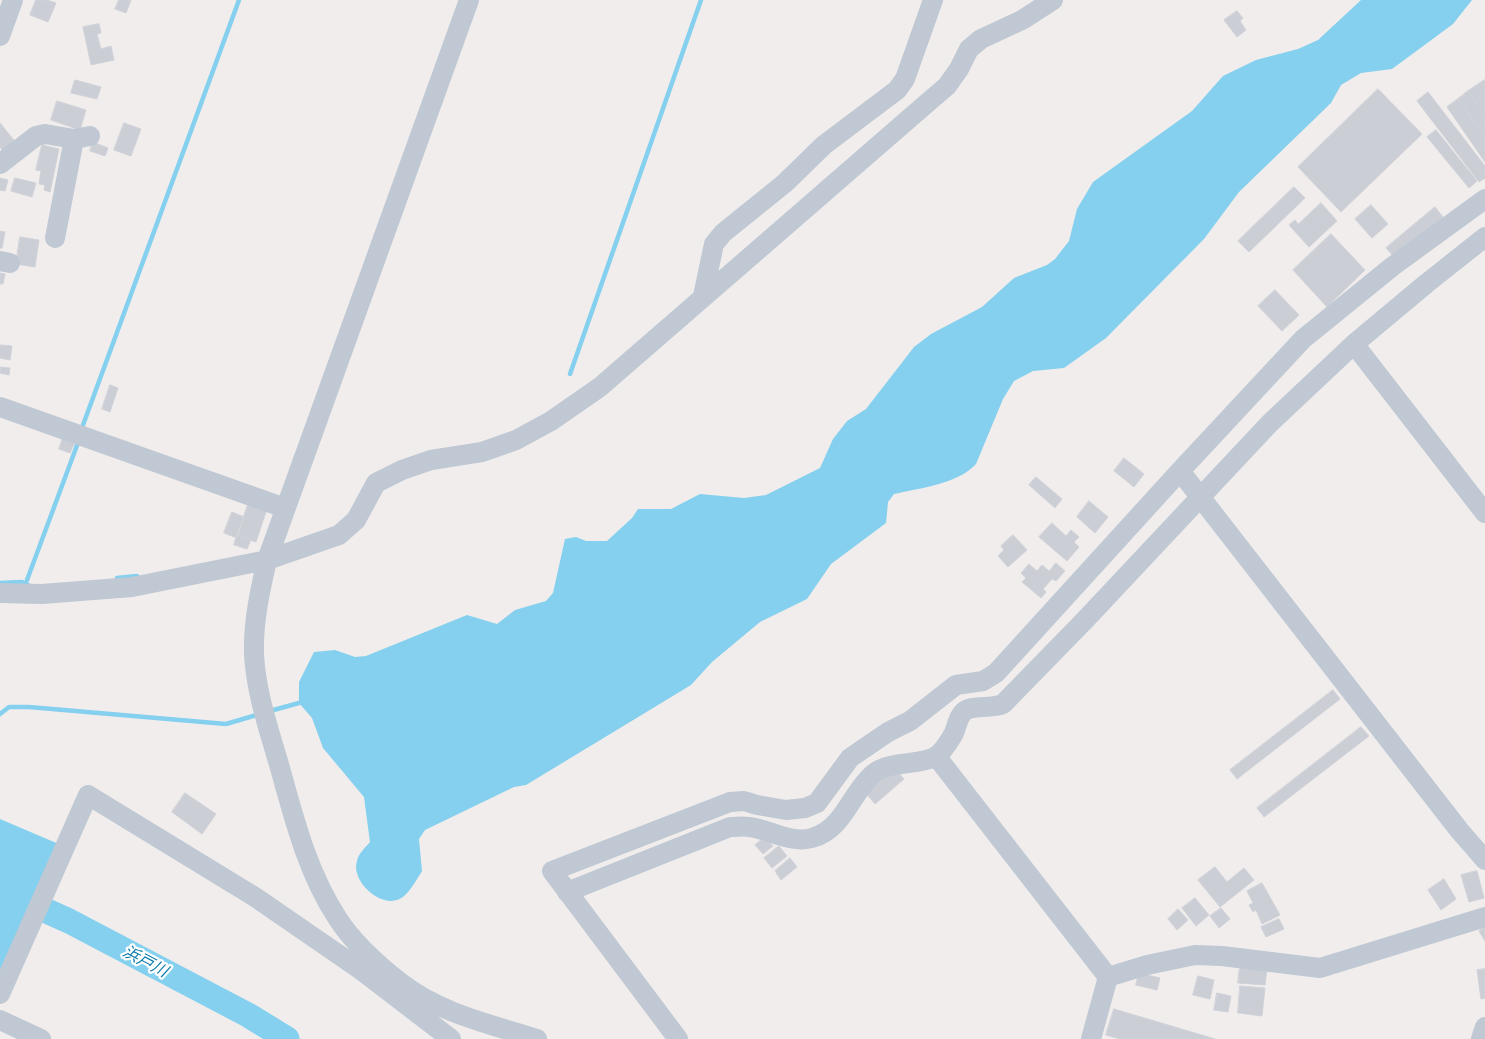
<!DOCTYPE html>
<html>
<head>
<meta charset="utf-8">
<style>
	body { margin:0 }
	canvas { display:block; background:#f0edec }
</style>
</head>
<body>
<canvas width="1485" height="1039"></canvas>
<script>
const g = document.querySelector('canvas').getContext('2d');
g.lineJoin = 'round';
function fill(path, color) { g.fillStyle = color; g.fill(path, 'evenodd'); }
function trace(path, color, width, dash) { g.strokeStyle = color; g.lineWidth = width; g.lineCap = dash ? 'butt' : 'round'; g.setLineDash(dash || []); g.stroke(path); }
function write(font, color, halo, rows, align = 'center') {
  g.font = font + ' "PT Sans Narrow","Noto Sans JP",sans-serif'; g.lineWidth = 4.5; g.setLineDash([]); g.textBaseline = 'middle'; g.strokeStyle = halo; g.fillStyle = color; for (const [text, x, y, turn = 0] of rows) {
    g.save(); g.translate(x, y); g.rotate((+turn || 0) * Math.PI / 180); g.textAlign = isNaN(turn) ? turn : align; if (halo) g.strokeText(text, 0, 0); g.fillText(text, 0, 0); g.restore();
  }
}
fill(new Path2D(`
	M 1361,0 L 1472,0 L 1453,24 L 1392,69 L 1361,73 L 1341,85 L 1331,103 L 1239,192 L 1204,239 L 1106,338 L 1064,368 L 1033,371 L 1014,381 L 1003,399 L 976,464 C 958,484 920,488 894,494 L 888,502 L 886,523 L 831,564 L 807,599 L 760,622 L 712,662 L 691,685 L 526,785 L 514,787 L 425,830 L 419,839 L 422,871 C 417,879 411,890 404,896 C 385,913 350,882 357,861 C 358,854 366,847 370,842 L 364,797 L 323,748 L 312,718 L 299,703 L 299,682 L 314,652 L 335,650 L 355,657 L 366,656 L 467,615 L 497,624 L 515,610 L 546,601 L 553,593 L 565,539 L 576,537 L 586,541 L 607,541 L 632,518 L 638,509 L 671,509 L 700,494 L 744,498 L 766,495 L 820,468 L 833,439 L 847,421 L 866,409 L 914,347 L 931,334 L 982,307 L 1014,278 L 1047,265 L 1055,259 L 1069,241 L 1077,209 L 1093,182 L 1192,111 L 1223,76 L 1256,60 L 1298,49 L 1318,40 Z
	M 0,819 L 61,845 L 0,978 Z`), '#84d0ee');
trace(new Path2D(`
	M 570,374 L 701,0
	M 83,425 L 239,0
	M 117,578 L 137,576
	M 27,580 L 79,440
	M 0,583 L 22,582 L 30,586
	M 270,711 L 299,703
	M 0,714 L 9,707 L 29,707 L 226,724 L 260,714`), '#84d0ee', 4.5);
trace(new Path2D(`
	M 0,890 L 69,921 L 248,1015 L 287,1039`), '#84d0ee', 25);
const building = new Path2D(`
	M 36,0 L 47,0 L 56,3 L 48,22 L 30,15 Z
	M 119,0 L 131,0 L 126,13 L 115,9 Z
	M 1237,11 L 1243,18 L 1240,21 L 1246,30 L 1237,37 L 1224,20 Z
	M 99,24 L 101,33 L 97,34 L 101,49 L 111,46 L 114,60 L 91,65 L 83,27 Z
	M 75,80 L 101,87 L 97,99 L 71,93 Z
	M 1485,80 L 1485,90 L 1480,83 Z
	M 1480,83 L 1485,90 L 1485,115 L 1468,91 Z
	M 1378,89 L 1422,134 L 1341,212 L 1298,167 Z
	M 1468,91 L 1485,115 L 1485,137 L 1458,99 Z
	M 1428,92 L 1485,166 L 1485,178 L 1479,182 L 1417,101 Z
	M 1458,99 L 1485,137 L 1485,162 L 1447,107 Z
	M 57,101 L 86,110 L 80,130 L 51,120 Z
	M 0,123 L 17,144 L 5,154 L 0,147 Z
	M 124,123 L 141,129 L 131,156 L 114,150 Z
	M 1436,130 L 1477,181 L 1469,188 L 1427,137 Z
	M 93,142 L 108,148 L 105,156 L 90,151 Z
	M 42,145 L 59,149 L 50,192 L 44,190 L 45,185 L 39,184 L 41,171 L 36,170 Z
	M 0,178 L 8,180 L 5,191 L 0,190 Z
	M 15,178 L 36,183 L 32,197 L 11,191 Z
	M 1294,187 L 1305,198 L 1249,252 L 1238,241 Z
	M 1321,203 L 1337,221 L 1309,247 L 1289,225 L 1295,220 L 1298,224 Z
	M 1371,205 L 1388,224 L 1372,238 L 1355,219 Z
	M 1435,207 L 1443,217 L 1395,258 L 1386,248 Z
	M 0,231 L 5,232 L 2,248 L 0,248 Z
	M 1331,234 L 1365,270 L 1327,307 L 1293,270 Z
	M 20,237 L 39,240 L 35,267 L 16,264 Z
	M 0,273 L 5,274 L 3,284 L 0,284 Z
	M 1275,290 L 1299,315 L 1282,331 L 1258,306 Z
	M 0,345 L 12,346 L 10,360 L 0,358 Z
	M 1,367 L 10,368 L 9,375 L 0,373 Z
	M 110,385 L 118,388 L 110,412 L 102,409 Z
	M 64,435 L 76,440 L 70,453 L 59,449 Z
	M 1124,458 L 1144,474 L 1134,487 L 1114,471 Z
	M 1036,477 L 1062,499 L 1055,508 L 1029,485 Z
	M 1089,501 L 1108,517 L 1095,533 L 1077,517 Z
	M 248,505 L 266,512 L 256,542 L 237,535 Z
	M 232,512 L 244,517 L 237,538 L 224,533 Z
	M 1052,523 L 1066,536 L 1071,530 L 1079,537 L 1074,542 L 1079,547 L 1067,561 L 1039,537 Z
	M 237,535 L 251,540 L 247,549 L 234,545 Z
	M 1013,535 L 1027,550 L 1008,567 L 998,556 L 1004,550 L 1001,546 Z
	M 1056,563 L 1065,571 L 1056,581 L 1052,579 L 1043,589 L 1046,592 L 1041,598 L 1022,582 L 1026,578 L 1021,573 L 1029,564 L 1037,571 L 1042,565 L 1049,571 Z
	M 1333,690 L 1340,699 L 1237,779 L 1230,770 Z
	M 1361,727 L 1369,736 L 1264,817 L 1257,808 Z
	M 895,769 L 904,779 L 875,804 L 866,793 Z
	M 185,793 L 216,814 L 202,834 L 172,812 Z
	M 765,837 L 773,846 L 763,854 L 755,845 Z
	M 779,846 L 787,856 L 772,868 L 764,858 Z
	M 790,858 L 797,867 L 781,880 L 775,871 Z
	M 1215,867 L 1227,882 L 1244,868 L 1254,880 L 1220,907 L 1198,880 Z
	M 1477,871 L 1484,898 L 1469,902 L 1461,875 Z
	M 1444,879 L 1456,899 L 1441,910 L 1428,890 Z
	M 1262,883 L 1280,915 L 1262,924 L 1256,910 L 1253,912 L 1249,905 L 1253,903 L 1247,891 Z
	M 1195,898 L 1209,915 L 1196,926 L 1182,908 Z
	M 1221,908 L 1230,919 L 1219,928 L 1210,916 Z
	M 1178,909 L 1188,920 L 1177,930 L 1168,919 Z
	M 1279,919 L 1284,929 L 1266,937 L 1261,927 Z
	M 1485,927 L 1485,941 L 1479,931 Z
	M 1240,966 L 1267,969 L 1265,985 L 1238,983 Z
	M 1485,969 L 1485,998 L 1481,999 L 1477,970 Z
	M 1139,973 L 1160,978 L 1157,990 L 1136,985 Z
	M 1198,976 L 1214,980 L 1210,999 L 1193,995 Z
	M 1240,986 L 1265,988 L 1262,1016 L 1238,1013 Z
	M 1217,993 L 1231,996 L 1228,1012 L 1214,1010 Z
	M 1114,1009 L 1215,1039 L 1120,1039 L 1106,1035 Z`);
fill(building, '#cbced5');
trace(building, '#d0d2d9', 1);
trace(new Path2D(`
	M 469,0 L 267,560 C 260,591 253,622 254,654 C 256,693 269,730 280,768 C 294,819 308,874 338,919 C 354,944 378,965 401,983 C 441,1014 490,1024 537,1039
	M 0,36 L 13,0
	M 0,164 L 36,136 L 45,134 L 74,139 L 90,136
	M 55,238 L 74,139
	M 0,261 L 10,263
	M 703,296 L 714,244 L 723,233 L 785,183 L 824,145 L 897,90 L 905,79 L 933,0
	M 1354,344 L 1485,513
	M 0,407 L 285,508
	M 1180,471 L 1459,830 L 1485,860
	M 0,593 L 42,594 L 132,587 L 267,560 L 339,535 L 356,520 L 376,483 L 402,470 L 431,460 L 482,452 L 516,440 L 551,421 L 600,387 L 926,104 L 947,86 L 959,69 L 969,49 L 981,39 L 1022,20 L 1053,0
	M 936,756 L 1108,977
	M 567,892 L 730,827 C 736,827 743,826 749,827 C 769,829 791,844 812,838 C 844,829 850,794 873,774 C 890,760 916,766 935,757 C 942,753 950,740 954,733 C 957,726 958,715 966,710 C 975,705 991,709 1003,704 L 1085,620 L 1270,423 L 1354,344 L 1427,283 L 1485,237
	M 1108,977 L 1147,965 L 1195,955 L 1222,956 L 1320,968 L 1485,917
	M 0,994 L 88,795 L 255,897 L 361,970 L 451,1039
	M 0,1020 L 41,1039
	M 678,1039 L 552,871 L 730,802 L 744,801 L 757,805 L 786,810 L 805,808 L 817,803 L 850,758 L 888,732 L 910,721 L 956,685 L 983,681 L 996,673 L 1180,471 L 1303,339 L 1393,266 L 1485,199
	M 1091,1039 L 1108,977
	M 1481,1039 L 1485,1027`), '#bfc8d3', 20);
write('italic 16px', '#087baa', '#fff', [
	["浜戸川",145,962,28]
]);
</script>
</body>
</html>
